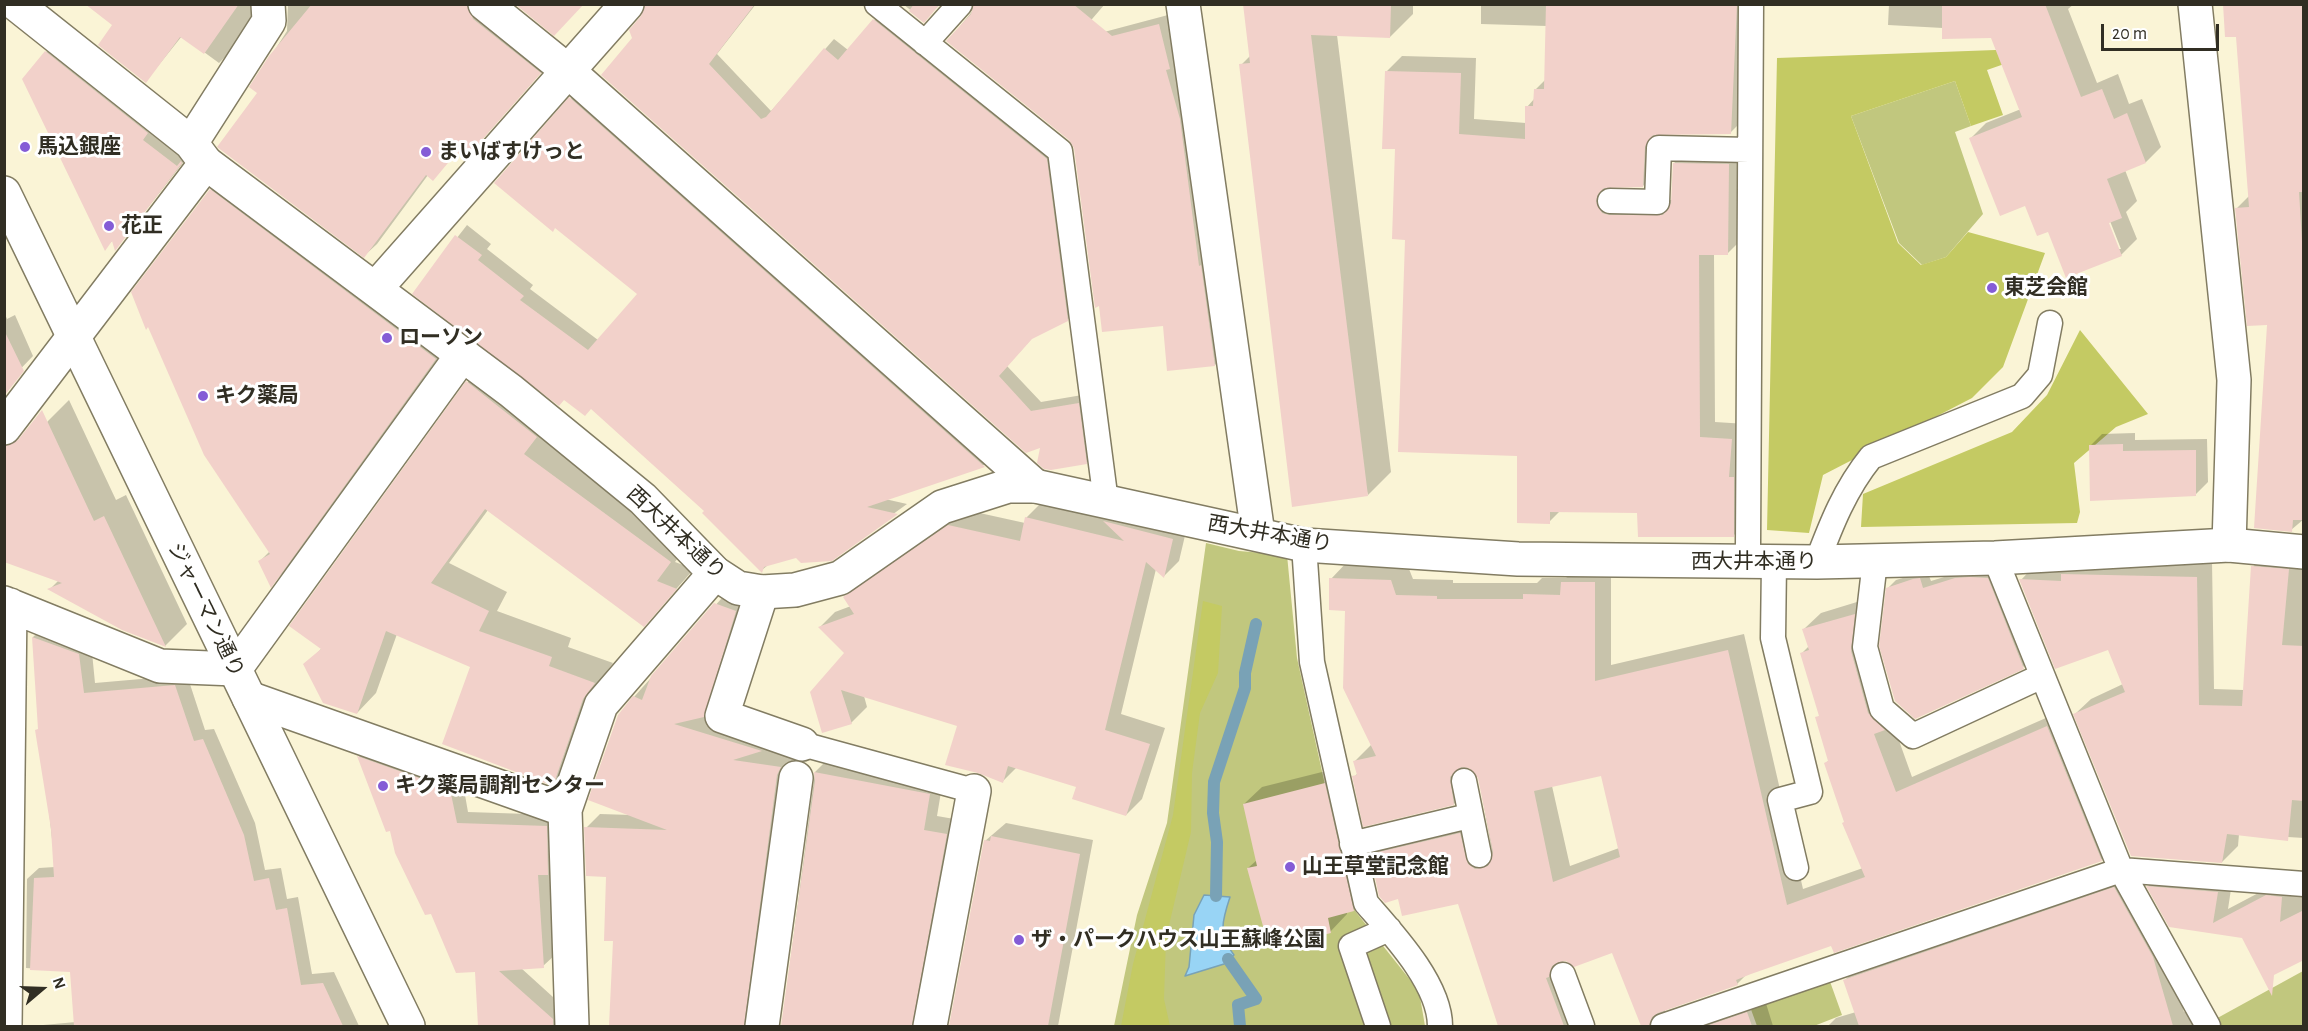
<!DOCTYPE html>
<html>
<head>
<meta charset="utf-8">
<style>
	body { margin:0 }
	#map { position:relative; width:2308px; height:1031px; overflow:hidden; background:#faf4d6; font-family:"Alegreya Sans",sans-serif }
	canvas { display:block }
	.frame { position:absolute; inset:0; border:6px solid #312e23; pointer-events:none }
	.north { position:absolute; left:12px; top:959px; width:60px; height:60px; -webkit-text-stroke:4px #fff; paint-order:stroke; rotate:71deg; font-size:16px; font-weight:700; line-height:24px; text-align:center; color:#312e23 }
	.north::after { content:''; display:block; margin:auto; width:21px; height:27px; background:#312e23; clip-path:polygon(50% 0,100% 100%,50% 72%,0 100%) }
	.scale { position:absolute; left:2101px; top:24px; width:118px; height:27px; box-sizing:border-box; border:3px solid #312e23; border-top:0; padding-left:8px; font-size:18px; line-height:21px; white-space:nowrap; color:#312e23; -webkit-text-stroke:4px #fff; paint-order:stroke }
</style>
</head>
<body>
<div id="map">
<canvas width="2308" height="1031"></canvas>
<div class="frame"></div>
<div class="north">N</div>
<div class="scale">20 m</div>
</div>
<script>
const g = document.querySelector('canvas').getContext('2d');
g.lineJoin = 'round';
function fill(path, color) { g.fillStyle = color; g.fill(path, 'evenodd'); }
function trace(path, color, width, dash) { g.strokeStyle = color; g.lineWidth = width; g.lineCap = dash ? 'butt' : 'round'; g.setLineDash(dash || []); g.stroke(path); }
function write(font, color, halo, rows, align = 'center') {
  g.font = font + ' "Alegreya Sans","Noto Sans JP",sans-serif'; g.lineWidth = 6; g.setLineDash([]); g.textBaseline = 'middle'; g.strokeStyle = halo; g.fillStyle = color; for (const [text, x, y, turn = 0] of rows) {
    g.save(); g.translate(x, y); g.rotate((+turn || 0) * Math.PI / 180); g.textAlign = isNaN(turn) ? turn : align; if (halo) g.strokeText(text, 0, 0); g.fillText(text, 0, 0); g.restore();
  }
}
fill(new Path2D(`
	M 1955,81 L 1971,126 L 1955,132 L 1983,214 L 1946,257 L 1922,265 L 1899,243 L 1851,116 Z
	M 1206,543 L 1239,551 L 1287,555 L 1297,658 L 1352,907 L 1419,991 L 1425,1026 L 1114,1026 L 1137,915 L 1167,823 Z
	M 2303,971 L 2303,1026 L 2213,1026 L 2212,1021 Z
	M 1828,976 L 1842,1015 L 1814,1026 L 1757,1026 L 1749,1004 Z`), '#c1c77e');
fill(new Path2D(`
	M 2050,48 L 1987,70 L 2003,115 L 1971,126 L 1955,81 L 1851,116 L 1898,243 L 1921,265 L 1946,257 L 1968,232 L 2045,253 L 2003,367 L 1972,398 L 1823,475 L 1809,533 L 1767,530 L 1777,58 Z
	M 2080,330 L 2148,414 L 2116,427 L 2074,463 L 2080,512 L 2077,523 L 1861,527 L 1863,494 L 2012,432 L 2047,395 Z
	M 1203,601 L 1222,606 L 1218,673 L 1200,713 L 1192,773 L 1191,832 L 1166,938 L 1164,999 L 1170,1026 L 1121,1026 L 1133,964 L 1173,815 Z`), '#c4ca63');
const water = new Path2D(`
	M 1204,895 L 1230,897 C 1222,921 1218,934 1234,955 L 1224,964 L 1185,976 L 1189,967 L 1194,915 Z`);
fill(water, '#98d4f5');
trace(water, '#79a2b6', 1.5);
fill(new Path2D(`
	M 88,4 L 260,4 L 231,51 L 219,63 L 182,36 L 146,81 L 114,25 Z
	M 288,4 L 484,4 L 552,60 L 477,145 L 458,151 L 433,179 L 428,175 L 377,244 L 364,256 L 259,93 L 251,87 L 287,31 Z
	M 668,4 L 756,4 L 717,54 L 771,111 L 834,39 L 848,50 L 883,10 L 1056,149 L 1077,310 L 1067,320 L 1033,337 L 1007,366 L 1041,402 L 1088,394 L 1096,453 L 1086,463 L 1042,445 L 605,77 Z
	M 903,4 L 940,4 L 924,21 Z
	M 975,4 L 1105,4 L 1074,40 L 1168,15 L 1224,355 L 1215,365 L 1164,324 L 1070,139 L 948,41 L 975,8 Z
	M 1244,4 L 1413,4 L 1413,14 L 1390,37 L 1337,35 L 1391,472 L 1368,495 L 1241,65 L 1251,55 Z
	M 1481,4 L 1751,4 L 1746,117 L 1730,133 L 1660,134 L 1658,170 L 1643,186 L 1611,187 L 1617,198 L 1625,200 L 1673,200 L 1674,163 L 1690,148 L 1744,149 L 1743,238 L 1727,254 L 1714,254 L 1715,422 L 1747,424 L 1749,520 L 1733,536 L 1639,512 L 1560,511 L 1549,522 L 1519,455 L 1406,239 L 1387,71 L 1402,56 L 1476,58 L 1474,119 L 1526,123 L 1527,107 L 1535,98 L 1535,90 L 1546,79 L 1547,26 L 1481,24 Z
	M 1889,4 L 2074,4 L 2068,9 L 2097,83 L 2118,74 L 2129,104 L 2142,99 L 2161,147 L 2146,162 L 2125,170 L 2137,201 L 2126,212 L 2137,239 L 2121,255 L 2049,230 L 1971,138 L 1986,123 L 2021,109 L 1992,36 L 1943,28 L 1888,25 ZM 2108,216 L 2121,249 L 2118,249 L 2105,217 Z
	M 2304,4 L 2304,519 L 2291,530 L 2268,323 L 2237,208 L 2249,196 L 2237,35 Z
	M 58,40 L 193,150 L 116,248 L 113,240 L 105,248 L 46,52 Z
	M 581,88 L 994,455 L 984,465 L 885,499 L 907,504 L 831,559 L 797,556 L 768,565 L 762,570 L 706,511 L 592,407 L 414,293 L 467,225 L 491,244 L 487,249 L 533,285 L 530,289 L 598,340 L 640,294 L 571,98 Z
	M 229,172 L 453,340 L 288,568 L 271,585 L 260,561 L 270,551 L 211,190 Z
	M 4,312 L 7,319 L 15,315 L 33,356 L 4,386 Z
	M 487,363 L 689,542 L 675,562 L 694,569 L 644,625 L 488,510 L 449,563 L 507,592 L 497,611 L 571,638 L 568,647 L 613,663 L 602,678 L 572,765 L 553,784 L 472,666 L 397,634 L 376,693 L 357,713 L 305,665 L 322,648 L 291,626 L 468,382 Z
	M 69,400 L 116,500 L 126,495 L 187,624 L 165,646 L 50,589 L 59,580 L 4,474 L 48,421 Z
	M 2135,433 L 2135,440 L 2207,439 L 2208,482 L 2196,494 L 2090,446 L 2102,434 Z
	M 1042,502 L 1188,523 L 1179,561 L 1164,576 L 1156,569 L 1121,714 L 1165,728 L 1142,799 L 1126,815 L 1078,786 L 1017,767 L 1003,781 L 959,725 L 864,696 L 867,707 L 851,723 L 823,731 L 846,653 L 820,627 L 835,612 L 851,606 L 845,597 L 861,581 L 966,510 L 1025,523 L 1026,518 Z
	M 2268,551 L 2304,554 L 2304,838 L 2239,834 L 2238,846 L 2222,862 L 2075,714 L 2091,699 L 2123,684 L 2109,648 L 2021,580 L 2036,564 L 2212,561 L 2214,689 L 2244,690 L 2253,567 Z
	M 1347,562 L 1407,564 L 1413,579 L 1453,580 L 1453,583 L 1537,583 L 1542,578 L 1566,578 L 1579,566 L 1611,566 L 1611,665 L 1744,634 L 1803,889 L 1863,868 L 1826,763 L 1829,760 L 1817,718 L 1820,715 L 1802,653 L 1809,646 L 1804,629 L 1821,613 L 1870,598 L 1867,633 L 1892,721 L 1912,777 L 2064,710 L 2118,843 L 2101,860 L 1832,944 L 1747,974 L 1737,984 L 1665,1009 L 1665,1013 L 1764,997 L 1773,1026 L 1642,1026 L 1613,951 L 1563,961 L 1586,1026 L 1500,1026 L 1459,902 L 1400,897 L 1371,855 L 1388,838 L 1476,817 L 1485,848 L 1492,851 L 1479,778 L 1467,763 L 1470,787 L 1454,804 L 1354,777 L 1358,773 L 1355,761 L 1372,744 L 1346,609 L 1331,579 ZM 1602,774 L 1619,848 L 1570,866 L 1552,786 Z
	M 1927,571 L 1931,581 L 1964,571 L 1995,571 L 2031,660 L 2023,667 L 1916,717 L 1888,588 L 1896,580 Z
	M 729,590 L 749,597 L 717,701 L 703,715 L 774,737 L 762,749 L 794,753 L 757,1009 L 764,1026 L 611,1026 L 615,940 L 608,876 L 586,828 L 600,814 L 631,815 L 634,697 Z
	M 45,626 L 91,642 L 95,683 L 187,675 L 205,730 L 214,729 L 255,823 L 265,870 L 281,868 L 287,899 L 298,897 L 312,974 L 334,972 L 359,1026 L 32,1026 L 76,1022 L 72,971 L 26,968 L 27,879 L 39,868 L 55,867 L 40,728 L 33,637 Z
	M 370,745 L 462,778 L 468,812 L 558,815 L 560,862 L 550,872 L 555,955 L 543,966 L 521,968 L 564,1007 L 570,1026 L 480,1026 L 476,970 L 432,912 L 392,829 L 387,830 L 359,756 Z
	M 829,758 L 943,780 L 937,816 L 960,820 L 932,1026 L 782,1026 L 815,772 Z
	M 1342,767 L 1371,892 L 1354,909 L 1347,911 L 1347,914 L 1330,932 L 1248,868 L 1257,860 L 1244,804 L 1262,787 Z
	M 1006,823 L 1093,840 L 1058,1026 L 951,1026 L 985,841 Z
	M 2164,871 L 2233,876 L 2228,909 L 2283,880 L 2304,881 L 2304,958 L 2243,937 L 2170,926 L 2148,886 Z
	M 2126,877 L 2164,945 L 2184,1012 L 2199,1009 L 2203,1026 L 1828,1026 L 1836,1018 L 1856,1012 L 1845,980 L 1857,968 Z`), '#0003');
trace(new Path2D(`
	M 1216,896 L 1217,842 L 1213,813 L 1214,782 L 1245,688 L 1245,673 L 1256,624
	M 1228,959 L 1256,999 L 1238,1005 L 1240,1026`), '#79a2b6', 12);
fill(new Path2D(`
	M 85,4 L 239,4 L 204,54 L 180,37 L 146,83 L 98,45 L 112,25 Z
	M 312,4 L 467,4 L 473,19 L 541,73 L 465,159 L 457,152 L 433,181 L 426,175 L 364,258 L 217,147 L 257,93 L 249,87 L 269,56 Z
	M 515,4 L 584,4 L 554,36 Z
	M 645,4 L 755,4 L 709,64 L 761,119 L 766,117 L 824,48 L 838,60 L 873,19 L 1047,159 L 1068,321 L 1032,339 L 999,376 L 1031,411 L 1079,403 L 1087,464 L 1051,470 L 1044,469 L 1037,463 L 1040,448 L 1026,453 L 601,75 L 632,38 L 629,30 L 641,16 Z
	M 914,4 L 940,4 L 924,23 L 909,11 Z
	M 974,4 L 1073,4 L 1112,36 L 1159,24 L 1170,69 L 1166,70 L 1180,119 L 1199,266 L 1201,265 L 1215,366 L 1167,371 L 1163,326 L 1102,332 L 1099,306 L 1095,308 L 1074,148 L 1069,140 L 946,41 L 971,14 Z
	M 1243,4 L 1391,4 L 1390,38 L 1311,35 L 1368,496 L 1292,507 L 1239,64 L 1250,63 Z
	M 1546,4 L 1737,4 L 1731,134 L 1653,135 L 1645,147 L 1643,187 L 1604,188 L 1598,194 L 1596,201 L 1602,213 L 1609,215 L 1663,215 L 1671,203 L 1673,163 L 1729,164 L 1728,255 L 1699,255 L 1700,437 L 1732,439 L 1729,477 L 1734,477 L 1734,537 L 1638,537 L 1637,513 L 1550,512 L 1550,524 L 1517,523 L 1517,456 L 1398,452 L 1405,240 L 1392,239 L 1395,149 L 1382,149 L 1385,71 L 1461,73 L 1459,134 L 1525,139 L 1525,106 L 1533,106 L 1534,89 L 1544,89 Z
	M 1942,4 L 2045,4 L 2081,97 L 2102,89 L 2114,119 L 2127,113 L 2146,163 L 2107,179 L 2122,218 L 2109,223 L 2122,256 L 2066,278 L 2048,232 L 2037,236 L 2025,206 L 2000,216 L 1969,138 L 2022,117 L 1991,38 L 1942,39 Z
	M 2223,4 L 2304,4 L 2304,192 L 2299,192 L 2304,275 L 2304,520 L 2293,520 L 2292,532 L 2254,528 L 2267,325 L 2247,326 L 2235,208 L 2249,207 L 2236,37 L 2225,37 Z
	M 45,51 L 148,133 L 143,140 L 177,166 L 181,161 L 182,163 L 115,251 L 112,241 L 105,251 L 22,79 Z
	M 569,97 L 985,467 L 867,507 L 898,514 L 832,561 L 801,563 L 796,558 L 764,567 L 762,573 L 702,513 L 704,511 L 591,409 L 585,416 L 564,400 L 559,406 L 412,294 L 455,235 L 482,255 L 478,260 L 524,296 L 520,300 L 588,350 L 637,294 L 555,228 L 553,232 L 494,183 Z
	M 210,189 L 436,359 L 271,588 L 258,561 L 270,554 L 204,455 L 148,327 L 146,330 L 131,292 Z
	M 4,330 L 24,371 L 4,396 Z
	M 466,381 L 537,437 L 524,454 L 671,562 L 657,581 L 677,589 L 644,627 L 485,509 L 431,583 L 489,611 L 479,631 L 552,657 L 549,666 L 595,683 L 583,699 L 553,786 L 442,744 L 470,667 L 386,631 L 357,714 L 323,703 L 303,664 L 321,649 L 289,626 Z
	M 42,410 L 94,521 L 104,516 L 166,647 L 122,630 L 47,589 L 62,583 L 4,562 L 4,446 L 18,440 Z
	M 2123,444 L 2123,451 L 2196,450 L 2196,496 L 2090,501 L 2089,445 Z
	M 1025,517 L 1124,541 L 1103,521 L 1173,539 L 1164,578 L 1146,562 L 1105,730 L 1150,744 L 1126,816 L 1072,799 L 1076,787 L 1008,766 L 1003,783 L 978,773 L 945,765 L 957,726 L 841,690 L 852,724 L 822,733 L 810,692 L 844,653 L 818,627 L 854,614 L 843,597 L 948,525 L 1020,541 Z
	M 2251,566 L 2289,569 L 2282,645 L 2304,646 L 2304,801 L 2292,800 L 2288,841 L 2227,834 L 2222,863 L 2131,856 L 2073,714 L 2125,692 L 2108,650 L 2055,669 L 2019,579 L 2061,581 L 2061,574 L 2197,577 L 2199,705 L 2242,706 Z
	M 1970,577 L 1988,578 L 2024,669 L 1915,719 L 1895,701 L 1879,646 L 1886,588 L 1913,579 L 1920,578 L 1923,588 L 1955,578 Z
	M 1329,578 L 1391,580 L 1396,595 L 1437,596 L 1437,599 L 1523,599 L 1523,594 L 1560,595 L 1561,582 L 1595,582 L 1595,681 L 1728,650 L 1787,905 L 1865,877 L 1842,823 L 1844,822 L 1824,763 L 1828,761 L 1815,717 L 1819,716 L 1800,653 L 1809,650 L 1802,629 L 1855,614 L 1851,651 L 1868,713 L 1885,730 L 1874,734 L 1896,792 L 2047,726 L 2102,861 L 1834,953 L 1831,946 L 1751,974 L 1736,980 L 1738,985 L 1658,1013 L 1652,1017 L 1649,1026 L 1641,1026 L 1612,953 L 1574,967 L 1566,961 L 1559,962 L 1552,966 L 1549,977 L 1546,978 L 1564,1026 L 1498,1026 L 1458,904 L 1402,916 L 1398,899 L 1385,903 L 1379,896 L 1370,854 L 1460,833 L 1468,864 L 1475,869 L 1488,866 L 1493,852 L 1478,778 L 1469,768 L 1461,767 L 1450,777 L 1454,805 L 1363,827 L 1352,776 L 1357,775 L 1353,761 L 1376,756 L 1343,688 L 1345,611 L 1329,610 ZM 1601,776 L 1620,857 L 1553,882 L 1534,791 Z
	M 714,603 L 736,611 L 704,717 L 674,724 L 762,751 L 733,760 L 781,767 L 777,775 L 744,1026 L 609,1026 L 613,941 L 604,941 L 606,877 L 586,876 L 584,827 L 667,830 L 588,800 L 618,715 L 633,696 L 642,700 L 651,676 Z
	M 32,637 L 79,654 L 84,693 L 175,685 L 194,741 L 203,739 L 244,835 L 254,881 L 269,878 L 276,910 L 287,908 L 301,985 L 323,983 L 343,1026 L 74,1026 L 70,972 L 30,970 L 34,878 L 54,877 L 51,829 L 35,730 L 38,729 Z
	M 357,756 L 450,789 L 457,823 L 547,826 L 548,875 L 538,875 L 544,968 L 499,971 L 553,1019 L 553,1026 L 478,1026 L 475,972 L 456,973 L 431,914 L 425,915 L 395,853 L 390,831 L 386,832 Z
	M 814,772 L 930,794 L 924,830 L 947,834 L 912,1026 L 781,1026 L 815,781 Z
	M 1325,783 L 1354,911 L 1328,918 L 1331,933 L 1269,948 L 1247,868 L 1257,866 L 1243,804 Z
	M 991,836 L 1080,854 L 1048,1026 L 949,1026 L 984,840 L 990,841 Z
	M 2146,886 L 2218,892 L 2213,923 L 2266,895 L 2282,897 L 2280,922 L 2304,910 L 2304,960 L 2274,975 L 2272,996 L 2242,938 L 2169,927 Z
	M 2114,887 L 2153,957 L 2173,1026 L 1859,1026 L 1843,980 Z
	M 1747,1012 L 1752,1026 L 1706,1026 Z`), '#f2d1ca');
const service = new Path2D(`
	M 877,4 L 1060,151 L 1106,502
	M 925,43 L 960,4
	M 1610,201 L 1657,202 L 1659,148 L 1749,150
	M 1304,545 L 1312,662 L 1366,903 C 1393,934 1440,984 1440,1026
	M 1995,558 L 2121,870 L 2208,1026
	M 1875,561 L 1865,647 L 1882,709 L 1913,736 L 2042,676
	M 1817,562 C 1831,525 1845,489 1871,457 L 2022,396 L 2040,375 L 2050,323
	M 1745,563 L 1748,545 L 1751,4
	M 1774,563 L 1773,638 L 1810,792 L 1780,800 L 1796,868
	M 802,744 L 974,791
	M 1464,781 L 1479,855
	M 1352,844 L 1469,816
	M 1563,975 L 1582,1026
	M 1378,1026 L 1351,946 L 1389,929
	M 1663,1026 L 2121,870 L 2304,884`);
const minor = new Path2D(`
	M 485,4 L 568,71 L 1035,486
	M 1183,4 L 1258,534
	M 2195,4 L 2234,380 L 2229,545
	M 191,143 L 269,21 L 268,4
	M 4,428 L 206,163 L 191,143 L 16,4
	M 762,592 L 722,716 L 802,744
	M 4,603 L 160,666 L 235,669 L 463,354
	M 249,698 L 565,810
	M 5,1026 L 10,605
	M 572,1026 L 565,810 L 601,705 L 715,573
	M 762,1026 L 796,778
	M 930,1026 L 974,791`);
const tertiary = new Path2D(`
	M 206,163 L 511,391 L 643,499 L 715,573 L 738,588 L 762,592 L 795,590 L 840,578 L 942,507 L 1008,486 L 1035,486 L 1304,545 L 1518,559 L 1817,562 L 1995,558 L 2229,545 L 2304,552
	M 4,193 L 408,1026
	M 376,288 L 627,4`);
trace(service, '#827c62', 27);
trace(minor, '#827c62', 36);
trace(tertiary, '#827c62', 36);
trace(service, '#fff', 24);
trace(minor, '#fff', 33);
trace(tertiary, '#fff', 33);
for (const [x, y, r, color] of [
	[25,147,6,"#845cd6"],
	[426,152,6,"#845cd6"],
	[109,226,6,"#845cd6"],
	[1992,288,6,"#845cd6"],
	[387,338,6,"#845cd6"],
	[203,396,6,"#845cd6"],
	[383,786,6,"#845cd6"],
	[1290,867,6,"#845cd6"],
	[1019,940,6,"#845cd6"]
]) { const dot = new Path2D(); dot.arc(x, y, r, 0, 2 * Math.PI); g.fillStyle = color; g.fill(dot); trace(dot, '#fff', 2); }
write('bold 21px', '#312e23', '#fff', [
	["馬込銀座",37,147],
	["まいばすけっと",438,152],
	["花正",121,226],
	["東芝会館",2004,288],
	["ローソン",399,338],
	["キク薬局",215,396],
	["キク薬局調剤センター",395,786],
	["山王草堂記念館",1302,867],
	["ザ・パークハウス山王蘇峰公園",1031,940]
], 'left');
write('21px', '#312e23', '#fff', [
	["西大井本通り",676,533,43],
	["西大井本通り",1270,534,10],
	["西大井本通り",1754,562],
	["ジャーマン通り",206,610,64]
]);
</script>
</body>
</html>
